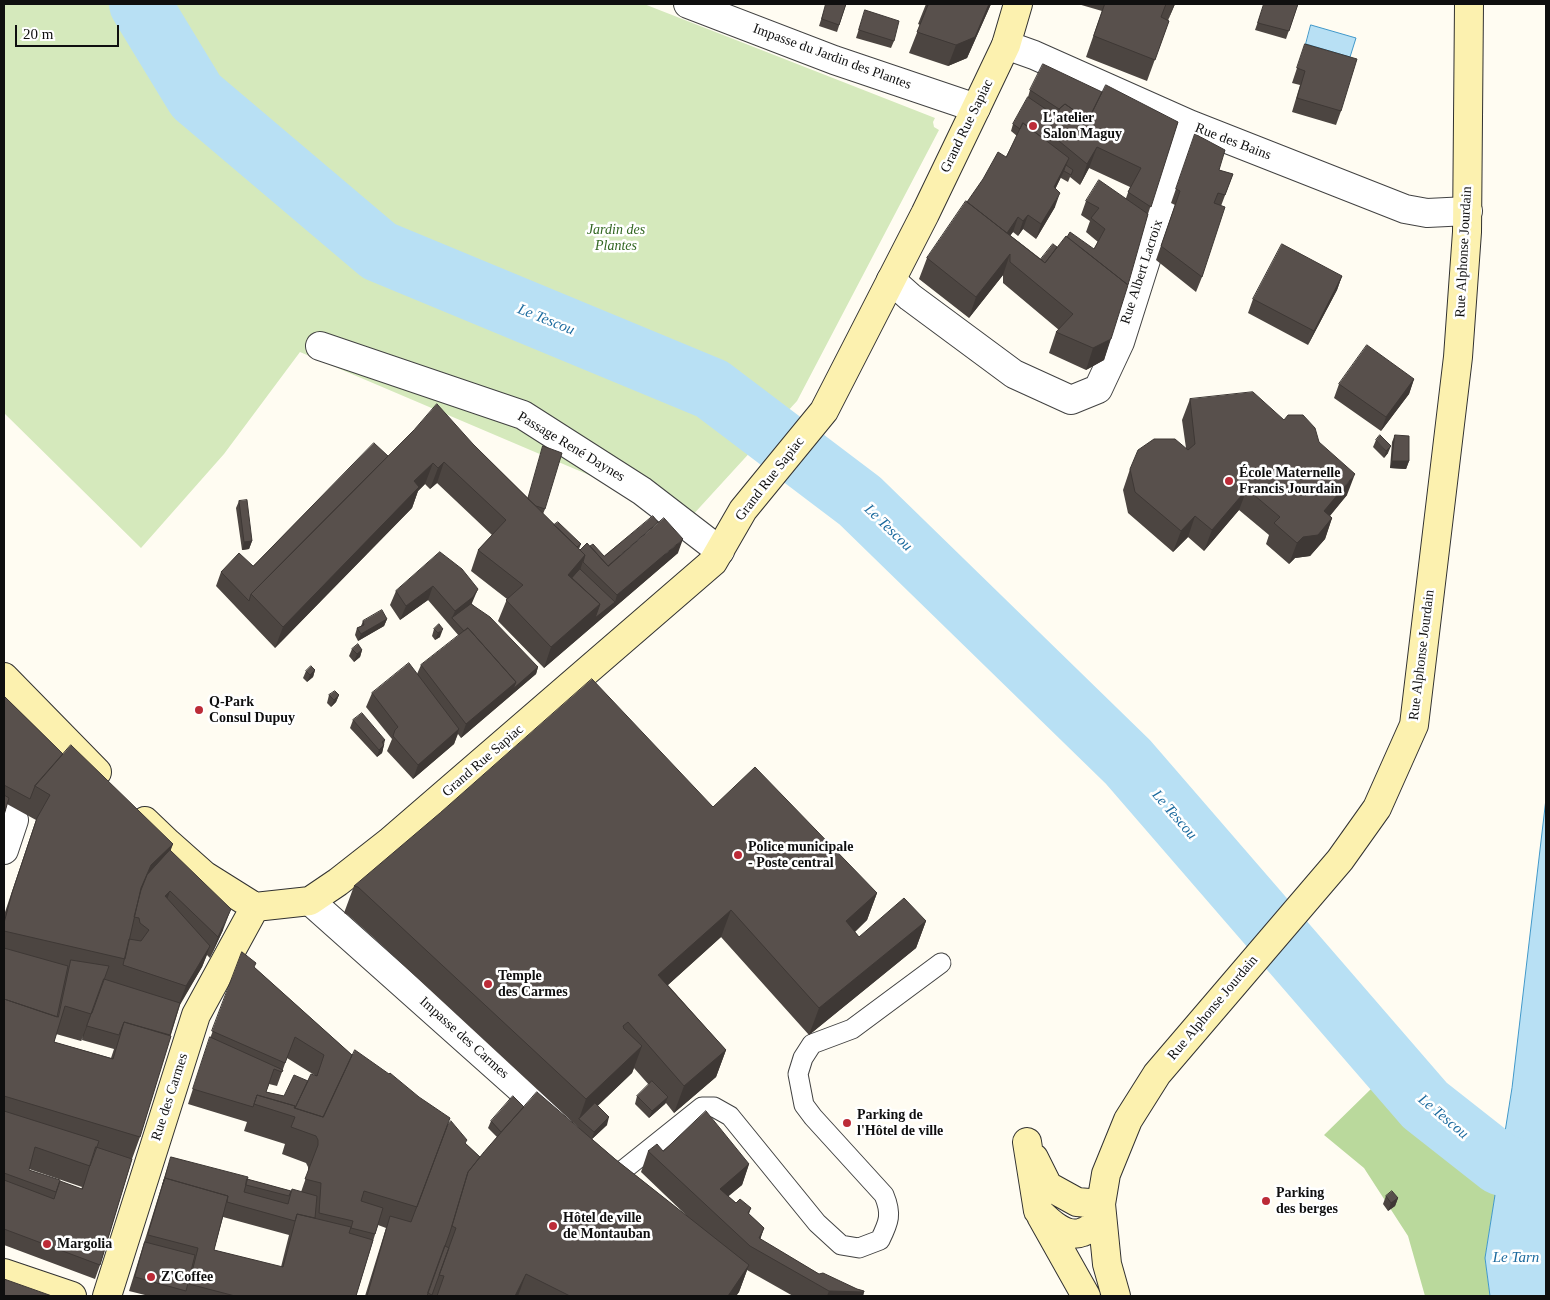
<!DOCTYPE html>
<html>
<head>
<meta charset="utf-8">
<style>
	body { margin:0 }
	#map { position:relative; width:1550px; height:1300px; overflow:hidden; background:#fffcf2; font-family:"Times New Roman",serif }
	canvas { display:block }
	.frame { position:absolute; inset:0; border:5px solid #0f0f0f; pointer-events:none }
	.scale { position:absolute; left:15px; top:25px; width:104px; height:22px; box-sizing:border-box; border:2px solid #0f0f0f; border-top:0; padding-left:6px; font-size:15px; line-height:18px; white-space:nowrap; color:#0f0f0f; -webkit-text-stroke:4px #fff; paint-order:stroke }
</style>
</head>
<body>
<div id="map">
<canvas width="1550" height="1300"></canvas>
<div class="frame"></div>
<div class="scale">20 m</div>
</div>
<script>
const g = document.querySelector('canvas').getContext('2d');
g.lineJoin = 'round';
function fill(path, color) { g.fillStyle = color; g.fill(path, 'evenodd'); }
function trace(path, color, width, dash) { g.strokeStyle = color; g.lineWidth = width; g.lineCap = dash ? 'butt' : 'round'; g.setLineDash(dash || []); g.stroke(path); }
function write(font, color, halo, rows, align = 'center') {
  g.font = font + ' "Times New Roman",serif'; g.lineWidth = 5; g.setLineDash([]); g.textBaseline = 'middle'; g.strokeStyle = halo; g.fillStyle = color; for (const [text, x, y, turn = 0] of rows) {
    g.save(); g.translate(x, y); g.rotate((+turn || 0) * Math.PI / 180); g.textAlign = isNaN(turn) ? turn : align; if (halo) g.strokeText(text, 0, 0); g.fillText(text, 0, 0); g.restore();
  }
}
fill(new Path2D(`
	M 4,4 L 644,4 L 935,118 L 933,122 L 934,127 L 939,130 L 797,401 L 690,518 L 300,352 L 224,454 L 141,548 L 4,413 Z`), '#d5e9bc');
fill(new Path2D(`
	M 1372,1088 L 1425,1105 L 1500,1164 L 1485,1258 L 1490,1296 L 1425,1296 L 1408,1236 L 1364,1168 L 1324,1135 Z`), '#bad99c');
const water = new Path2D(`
	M 1311,25 L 1356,38 L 1350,57 L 1306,44 Z
	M 1546,799 L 1546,1296 L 1490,1296 L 1485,1258 L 1512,1088 Z`);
fill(water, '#b8e0f4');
trace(water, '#4198c9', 1);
trace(new Path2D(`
	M 140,4 L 196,96 L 379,251 L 712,389 L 860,501 L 1128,762 L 1425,1105 L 1500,1164 L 1546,1179`), '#b8e0f4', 62);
const lane = new Path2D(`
	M 617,1175 L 702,1107 L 714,1107 L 730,1116 L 817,1223 L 841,1245 L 859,1248 L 880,1240 C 889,1222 892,1214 884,1195 L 813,1117 L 804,1105 L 798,1074 L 803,1058 L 812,1044 L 852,1029 L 941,963`);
const street = new Path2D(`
	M 688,4 L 834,60 L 976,108
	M 1006,45 L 1034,55 L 1189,124 L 1405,209 L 1427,213 L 1468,211
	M 891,280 L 910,297 L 1014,374 L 1071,400 L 1098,389 L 1120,342 L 1189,124
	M 320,346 L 523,415 L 642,491 L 720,551
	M 4,816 L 14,820 L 4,850
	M 310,901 L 558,1122`);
const secondary = new Path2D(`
	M 4,677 L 97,772
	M 145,821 L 168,843 L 204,875 L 255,907 L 310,901 L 338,882 L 389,842 L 713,562 L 743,510 L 824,411 L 925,214 L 976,108 L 1006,45 L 1018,4
	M 1027,1142 L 1038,1211 C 1049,1222 1066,1239 1083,1232 C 1090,1230 1097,1222 1102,1217
	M 1034,1158 L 1048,1186 L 1077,1202 L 1101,1204
	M 1041,1216 L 1086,1296
	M 4,1273 L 72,1296
	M 107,1296 L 196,1015 L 255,907
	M 1116,1296 L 1107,1264 L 1101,1204 L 1106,1174 L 1128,1120 L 1157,1074 L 1340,860 L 1377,808 L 1414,725 L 1458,357 L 1467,232 L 1469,4`);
trace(lane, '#424242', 21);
trace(street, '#424242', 30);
trace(secondary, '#313131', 30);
trace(lane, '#fff', 19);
trace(street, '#fff', 28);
trace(secondary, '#fcf1af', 28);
fill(new Path2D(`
	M 826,4 L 846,4 L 837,32 L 819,26 Z
	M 926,4 L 991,4 L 967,58 L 948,66 L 909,53 L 920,25 L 918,24 Z
	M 1078,4 L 1175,4 L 1168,20 L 1169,21 L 1147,81 L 1086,57 L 1102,11 Z
	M 1264,4 L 1298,4 L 1286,39 L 1255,30 Z
	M 865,10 L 894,41 L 891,48 L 856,38 Z
	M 1305,44 L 1341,111 L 1336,125 L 1292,112 L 1300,85 L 1292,83 Z
	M 1030,90 L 1102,92 L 1178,122 L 1148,214 L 1104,360 L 1086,370 L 1049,353 L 1056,332 L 1059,330 L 1003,283 L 1003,275 L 969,318 L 919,279 L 927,258 L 967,202 L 1006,157 L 1017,136 L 1011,131 L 1013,124 L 1028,97 ZM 1089,168 L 1130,187 L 1126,198 L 1086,201 L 1081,215 L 1090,221 L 1086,232 L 1098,242 L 1094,249 L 1057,247 L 1041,259 L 1010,235 L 1013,232 L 1018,236 L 1023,229 L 1036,239 L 1055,207 L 1055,189 L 1061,177 L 1061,178 L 1068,182 L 1070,177 L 1080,185 Z
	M 1195,134 L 1219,170 L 1233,174 L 1221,206 L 1202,277 L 1196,292 L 1156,260 L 1175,205 L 1171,203 Z
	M 1342,276 L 1337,290 L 1308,345 L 1248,313 L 1253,299 Z
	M 1414,379 L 1409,394 L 1381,431 L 1334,398 L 1339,384 Z
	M 1190,399 L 1284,420 L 1319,442 L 1347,495 L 1330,516 L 1332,518 L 1325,539 L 1310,556 L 1295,558 L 1289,564 L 1266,544 L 1269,535 L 1239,510 L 1204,551 L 1188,537 L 1173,552 L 1128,513 L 1123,490 L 1130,469 L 1186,448 L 1182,420 Z
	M 1395,435 L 1409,461 L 1406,469 L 1390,468 L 1392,442 Z
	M 1376,440 L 1388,453 L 1384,458 L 1373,447 Z
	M 473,444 L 528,498 L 543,446 L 545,509 L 543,514 L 554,525 L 581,544 L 579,549 L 580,550 L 590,546 L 604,556 L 678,553 L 544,668 L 498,621 L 507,599 L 471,571 L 478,550 L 492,535 L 437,483 L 430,489 L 425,484 L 418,491 L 412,508 L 275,648 L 216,586 L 221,572 L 253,566 L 388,456 Z
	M 239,501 L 252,541 L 249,549 L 242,550 L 236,508 Z
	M 440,552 L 472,604 L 538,667 L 536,674 L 461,738 L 458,734 L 454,744 L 413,779 L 387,751 L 392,739 L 366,707 L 372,693 L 417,674 L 421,665 L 459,636 L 428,600 L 400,620 L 390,605 L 396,591 Z
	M 387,619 L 384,626 L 358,641 L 355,635 L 357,628 L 361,626 L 363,621 Z
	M 439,624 L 440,637 L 435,640 L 432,636 L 434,629 Z
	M 352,649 L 362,650 L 360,657 L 354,662 L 349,656 Z
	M 315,670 L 313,677 L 307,682 L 303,678 L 306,671 Z
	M 329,695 L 339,695 L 336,702 L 331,707 L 327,703 Z
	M 4,696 L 63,754 L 173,844 L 170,850 L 223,930 L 210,958 L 207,955 L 202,967 L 180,1005 L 140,1137 L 132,1159 L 100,1265 L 95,1279 L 4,1245 L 4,915 L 36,820 L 7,804 L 4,815 ZM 56,1034 L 81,1041 L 83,1036 L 82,1040 L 114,1049 L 111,1058 L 54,1042 ZM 29,1169 L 82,1187 L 81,1189 L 29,1170 Z
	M 353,720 L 385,740 L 382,753 L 377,757 L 350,728 Z
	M 713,807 L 877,893 L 867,920 L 855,932 L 859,937 L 926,921 L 916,948 L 809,1035 L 721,937 L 668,985 L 726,1050 L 716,1077 L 674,1113 L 666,1103 L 649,1118 L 635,1104 L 637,1096 L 649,1085 L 634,1068 L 632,1073 L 597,1106 L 607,1125 L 592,1139 L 615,1159 L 688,1217 L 641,1172 L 648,1151 L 663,1151 L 749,1164 L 742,1185 L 728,1196 L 736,1203 L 751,1208 L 749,1214 L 764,1228 L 760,1239 L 819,1274 L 857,1289 L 864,1291 L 863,1296 L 793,1296 L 747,1270 L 739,1292 L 736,1296 L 365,1296 L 386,1228 L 378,1225 L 356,1296 L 149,1296 L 129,1291 L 166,1172 L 171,1157 L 247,1179 L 291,1191 L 301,1192 L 308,1172 L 308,1167 L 306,1163 L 282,1154 L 285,1144 L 244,1131 L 247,1122 L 188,1104 L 205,1052 L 242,952 L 255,968 L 352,1055 L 447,1126 L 480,1157 L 497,1137 L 488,1128 L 491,1121 L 524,1107 L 581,1130 L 375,939 L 348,915 L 344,913 L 354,886 ZM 287,1058 L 316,1076 L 284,1096 L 266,1092 L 269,1084 L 277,1086 ZM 223,1217 L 289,1235 L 281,1267 L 214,1250 Z
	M 1386,1196 L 1398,1198 L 1395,1206 L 1388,1211 L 1383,1204 Z`), '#4c4541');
fill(new Path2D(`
	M 989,4 L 991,4 L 967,58 L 948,66 L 956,45 Z
	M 1174,4 L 1175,4 L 1166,25 Z
	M 1097,147 L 1089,168 L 1080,185 L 1087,164 Z
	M 1069,158 L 1064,171 L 1049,202 L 1054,187 Z
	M 1060,193 L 1055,207 L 1036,239 L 1041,224 Z
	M 1028,215 L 1023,229 L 1018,236 L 1023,221 Z
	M 1018,217 L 1013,232 L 998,253 L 1003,239 Z
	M 1010,254 L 1003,275 L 969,318 L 976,297 Z
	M 1342,276 L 1337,290 L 1308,345 L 1314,331 Z
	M 1111,339 L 1104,360 L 1086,370 L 1093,348 Z
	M 1414,379 L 1409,394 L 1381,431 L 1386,417 Z
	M 1391,446 L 1388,453 L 1384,458 L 1386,451 Z
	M 1392,461 L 1409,461 L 1406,469 L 1390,468 Z
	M 444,462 L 437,483 L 430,489 L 438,468 Z
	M 433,463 L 425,484 L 418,491 L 412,508 L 275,648 L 283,627 L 414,481 Z
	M 1355,474 L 1347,495 L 1316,532 L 1324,511 Z
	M 1247,489 L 1239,510 L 1204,551 L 1212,530 Z
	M 1195,516 L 1188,537 L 1173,552 L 1181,531 Z
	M 1332,518 L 1325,539 L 1310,556 L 1295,558 L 1289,564 L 1297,543 L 1303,537 Z
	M 683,539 L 678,553 L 544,668 L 551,647 L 600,604 L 615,602 L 617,595 Z
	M 252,541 L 249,549 L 242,550 L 244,542 Z
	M 585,555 L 578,576 L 565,590 L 568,575 Z
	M 433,586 L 428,600 L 400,620 L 406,606 Z
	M 478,589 L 472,603 L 468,611 L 452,618 L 455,611 Z
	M 387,619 L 384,626 L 358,641 L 361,634 Z
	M 443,629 L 440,637 L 435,640 L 438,633 Z
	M 362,650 L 360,657 L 354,662 L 357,654 Z
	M 538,667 L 536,674 L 461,738 L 466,724 L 516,682 Z
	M 315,670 L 313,677 L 307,682 L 310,675 Z
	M 339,695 L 336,702 L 331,707 L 334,700 Z
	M 459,729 L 454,744 L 413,779 L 418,765 Z
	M 384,745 L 382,753 L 377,757 L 379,750 Z
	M 173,844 L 163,871 L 139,894 L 151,865 Z
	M 170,891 L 163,912 L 165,896 Z
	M 877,893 L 867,920 L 836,949 L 846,921 Z
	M 231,909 L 223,930 L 210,958 L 218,937 Z
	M 731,910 L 721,937 L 649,1002 L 658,975 Z
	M 926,921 L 916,948 L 809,1035 L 819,1008 Z
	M 210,946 L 202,967 L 178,1007 L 186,986 Z
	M 92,1013 L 82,1040 L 81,1041 L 91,1014 Z
	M 642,1046 L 632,1073 L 582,1121 L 579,1119 L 586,1099 Z
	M 726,1050 L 716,1077 L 674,1113 L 684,1086 Z
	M 668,1097 L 665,1104 L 649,1118 L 652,1111 Z
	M 609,1117 L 607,1125 L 592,1139 L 594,1132 Z
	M 749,1164 L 742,1185 L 712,1210 L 720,1189 Z
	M 1398,1198 L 1395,1206 L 1388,1211 L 1391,1203 Z
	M 764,1228 L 757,1249 L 759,1238 Z
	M 749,1265 L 739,1292 L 736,1296 L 728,1296 Z
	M 526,1274 L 518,1296 L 515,1296 Z
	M 829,1291 L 864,1292 L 863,1296 L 827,1296 Z`), '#3e3835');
const building = new Path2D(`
	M 826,4 L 846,4 L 839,25 L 822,19 Z
	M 927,4 L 989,4 L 975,37 L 956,45 L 917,32 L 928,5 Z
	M 1105,4 L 1166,4 L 1161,17 L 1169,21 L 1155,60 L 1094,36 Z
	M 1264,4 L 1298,4 L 1289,31 L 1258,23 Z
	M 865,10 L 899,21 L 894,41 L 859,30 Z
	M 1305,44 L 1357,59 L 1341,111 L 1297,98 L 1305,71 L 1297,68 Z
	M 1043,64 L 1102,92 L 1088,120 L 1065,104 L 1059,109 L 1030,90 Z
	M 1106,85 L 1178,122 L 1151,207 L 1128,192 L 1141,168 L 1097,147 L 1087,164 L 1048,132 L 1060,108 L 1065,104 L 1088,120 Z
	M 1028,97 L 1056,116 L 1045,140 L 1023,123 L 1020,129 L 1013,124 Z
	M 1023,123 L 1069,158 L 1054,187 L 1060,193 L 1041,224 L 1028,215 L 1023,221 L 1018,217 L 1007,233 L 967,202 L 983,179 L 998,152 L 1006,157 Z
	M 1195,134 L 1225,150 L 1219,170 L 1233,174 L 1225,195 L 1218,193 L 1214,203 L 1225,207 L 1202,277 L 1161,246 L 1180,191 L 1176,189 Z
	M 1066,165 L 1073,170 L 1071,175 L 1064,171 Z
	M 1099,180 L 1148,214 L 1128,285 L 1067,237 L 1070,232 L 1094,249 L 1105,229 L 1091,218 L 1099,208 L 1086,201 Z
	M 966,201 L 1045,263 L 1066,236 L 1128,285 L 1111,339 L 1093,348 L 1056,332 L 1073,314 L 1010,262 L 1010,254 L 976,297 L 927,258 Z
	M 1053,244 L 1057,247 L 1045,263 L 1041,259 Z
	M 1282,244 L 1342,276 L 1314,331 L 1253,299 Z
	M 1367,345 L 1414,379 L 1386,417 L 1339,384 Z
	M 1253,392 L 1284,420 L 1288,415 L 1303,415 L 1315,428 L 1319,442 L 1355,474 L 1324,511 L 1332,518 L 1318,535 L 1303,537 L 1297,543 L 1274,523 L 1280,517 L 1247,489 L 1212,530 L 1195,516 L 1181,531 L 1135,492 L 1130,469 L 1138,450 L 1154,439 L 1175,439 L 1188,450 L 1195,444 L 1190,399 Z
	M 437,404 L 473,444 L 585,555 L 568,575 L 600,604 L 551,647 L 506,600 L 523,585 L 478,550 L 506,520 L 444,462 L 438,468 L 433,463 L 414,481 L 419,487 L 283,627 L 251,594 L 414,430 Z
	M 1380,435 L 1391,446 L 1386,451 L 1376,440 Z
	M 1395,435 L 1409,436 L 1409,461 L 1392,461 Z
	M 374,443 L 388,456 L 251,594 L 249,601 L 221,572 L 239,553 L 253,566 Z
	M 543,446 L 562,453 L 545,509 L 536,506 L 528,499 Z
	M 247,500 L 252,541 L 244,542 L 239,501 Z
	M 653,516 L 658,522 L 608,566 L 590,546 L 593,544 L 604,556 Z
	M 664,518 L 683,539 L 617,595 L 583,562 L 585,555 L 580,550 L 587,543 L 608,566 Z
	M 558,522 L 581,544 L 577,547 L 554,525 Z
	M 440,552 L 462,569 L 478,589 L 473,597 L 455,611 L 433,586 L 406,606 L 396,591 Z
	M 580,569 L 615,602 L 595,618 L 600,604 L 572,578 Z
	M 471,604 L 490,617 L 538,667 L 513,689 L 516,682 L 468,628 L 464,631 L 452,618 Z
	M 382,610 L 387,619 L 361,634 L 357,628 L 364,625 L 363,621 Z
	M 439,624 L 443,629 L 438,633 L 434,629 Z
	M 468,628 L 516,682 L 466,724 L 421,665 Z
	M 358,644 L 362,650 L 357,654 L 352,649 Z
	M 409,663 L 459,729 L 418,765 L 393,736 L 395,730 L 398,727 L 372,693 Z
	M 311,666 L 315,670 L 310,675 L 306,671 Z
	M 592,679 L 713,807 L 755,767 L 877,893 L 846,921 L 859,937 L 904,898 L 926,921 L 819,1008 L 731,910 L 658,975 L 726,1050 L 684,1086 L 628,1022 L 623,1026 L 624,1029 L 642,1046 L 586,1099 L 385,912 L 358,887 L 354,886 L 440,813 Z
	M 335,691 L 339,695 L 334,700 L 329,695 Z
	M 4,696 L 63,754 L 35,786 L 30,799 L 4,785 Z
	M 362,713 L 385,740 L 382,742 L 384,745 L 379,750 L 353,720 Z
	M 71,745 L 173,844 L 151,865 L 141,888 L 125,959 L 4,931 L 4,923 L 12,893 L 37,818 L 50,795 L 35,786 Z
	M 4,795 L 9,798 L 4,815 Z
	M 170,850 L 231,909 L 218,937 L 170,891 L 165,896 L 210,946 L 186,986 L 123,965 L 129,939 L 141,941 L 149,930 L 140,923 L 139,918 L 134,917 L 141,890 L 147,875 Z
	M 4,948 L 68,966 L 57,1017 L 4,999 Z
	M 242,952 L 256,963 L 254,967 L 352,1055 L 323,1117 L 295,1108 L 311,1074 L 317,1076 L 324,1055 L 295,1037 L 285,1063 L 212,1031 Z
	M 71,960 L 109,966 L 92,1013 L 91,1014 L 65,1006 L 54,1042 L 113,1059 L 124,1022 L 171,1036 L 140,1137 L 4,1096 L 4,999 L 58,1017 Z
	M 104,979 L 180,1003 L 170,1035 L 124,1022 L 119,1035 L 87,1026 Z
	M 210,1037 L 283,1070 L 282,1072 L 274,1069 L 266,1092 L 284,1096 L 294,1075 L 308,1081 L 295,1108 L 295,1106 L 257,1095 L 253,1107 L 193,1089 Z
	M 355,1050 L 389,1074 L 390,1073 L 419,1097 L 450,1118 L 417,1207 L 364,1191 L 361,1201 L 383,1208 L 375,1234 L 351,1228 L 353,1221 L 319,1213 L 321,1183 L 305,1179 L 318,1145 L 318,1140 L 316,1136 L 291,1127 L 295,1117 L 254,1104 L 257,1095 L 295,1106 L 294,1108 L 323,1117 Z
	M 652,1081 L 668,1097 L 652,1111 L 637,1096 Z
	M 537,1092 L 615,1159 L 749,1265 L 728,1296 L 570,1296 L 526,1274 L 515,1296 L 437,1296 L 444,1276 L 439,1275 L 456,1228 L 452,1226 L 468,1172 L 484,1152 Z
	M 513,1096 L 524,1107 L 501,1132 L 491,1121 Z
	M 595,1103 L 609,1117 L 594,1132 L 579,1119 Z
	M 4,1111 L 99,1141 L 90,1166 L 35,1147 L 29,1170 L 60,1180 L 56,1192 L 4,1173 Z
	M 706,1111 L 749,1164 L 720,1189 L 736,1203 L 740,1199 L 751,1208 L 748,1213 L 764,1228 L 759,1238 L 819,1274 L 823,1273 L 857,1289 L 864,1291 L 864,1292 L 829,1291 L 750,1246 L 648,1151 L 657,1144 L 663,1151 Z
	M 451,1121 L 467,1140 L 465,1143 L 480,1157 L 468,1172 L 450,1232 L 427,1296 L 367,1296 L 390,1216 L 411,1222 L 448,1124 Z
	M 96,1147 L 132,1159 L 100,1265 L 4,1229 L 4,1180 L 54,1199 L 60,1181 L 82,1189 Z
	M 171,1157 L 248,1177 L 244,1192 L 288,1204 L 292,1189 L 317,1196 L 315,1218 L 297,1214 L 295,1221 L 227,1202 L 228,1196 L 165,1178 L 163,1184 Z
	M 165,1178 L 228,1196 L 214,1250 L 283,1267 L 297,1214 L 351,1227 L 349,1233 L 373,1240 L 356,1296 L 235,1296 L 189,1284 L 198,1248 L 148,1235 Z
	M 247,1179 L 291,1191 L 289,1196 L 246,1185 Z
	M 1392,1191 L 1398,1198 L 1391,1203 L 1386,1196 Z
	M 145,1242 L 195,1255 L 186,1291 L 135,1277 Z
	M 445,1246 L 449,1248 L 432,1295 L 428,1293 Z
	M 4,1279 L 52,1296 L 4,1296 Z`);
fill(building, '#58504c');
trace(building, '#3e3835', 1);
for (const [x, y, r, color] of [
	[1033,126,5,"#bc2b37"],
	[1229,481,5,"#bc2b37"],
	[199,710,5,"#bc2b37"],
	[738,855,5,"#bc2b37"],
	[488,984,5,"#bc2b37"],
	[847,1123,5,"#bc2b37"],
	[1266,1201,5,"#bc2b37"],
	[553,1226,5,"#bc2b37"],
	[47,1244,5,"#bc2b37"],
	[151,1277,5,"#bc2b37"]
]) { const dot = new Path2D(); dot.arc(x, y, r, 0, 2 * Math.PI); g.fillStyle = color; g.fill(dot); trace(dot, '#fff', 2); }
write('14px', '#0f0f0f', '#fff', [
	["Impasse du Jardin des Plantes",832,57,20],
	["Grand Rue Sapiac",967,126,-64],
	["Rue des Bains",1233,142,21],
	["Rue Alphonse Jourdain",1464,252,-87],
	["Rue Albert Lacroix",1142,272,-72],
	["Passage René Daynes",571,447,31],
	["Grand Rue Sapiac",770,479,-52],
	["Rue Alphonse Jourdain",1422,655,-83],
	["Grand Rue Sapiac",483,761,-41],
	["Rue Alphonse Jourdain",1213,1008,-50],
	["Impasse des Carmes",464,1038,42],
	["Rue des Carmes",170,1097,-72]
]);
write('bold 14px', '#0f0f0f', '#fff', [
	["L'atelier",1043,118],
	["Salon Maguy",1043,134],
	["École Maternelle",1239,473],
	["Francis Jourdain",1239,489],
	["Q-Park",209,702],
	["Consul Dupuy",209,718],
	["Police municipale",748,847],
	["- Poste central",748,863],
	["Temple",498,976],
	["des Carmes",498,992],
	["Parking de",857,1115],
	["l'Hôtel de ville",857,1131],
	["Parking",1276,1193],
	["des berges",1276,1209],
	["Hôtel de ville",563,1218],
	["de Montauban",563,1234],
	["Margolia",57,1244],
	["Z'Coffee",161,1277]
], 'left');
write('italic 14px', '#326621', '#fff', [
	["Jardin des",616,230],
	["Plantes",616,246]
]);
write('italic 15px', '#1b6a9e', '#fff', [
	["Le Tescou",546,320,22],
	["Le Tescou",888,528,44],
	["Le Tescou",1174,815,49],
	["Le Tescou",1443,1117,40],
	["Le Tarn",1516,1258]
]);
</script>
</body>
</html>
